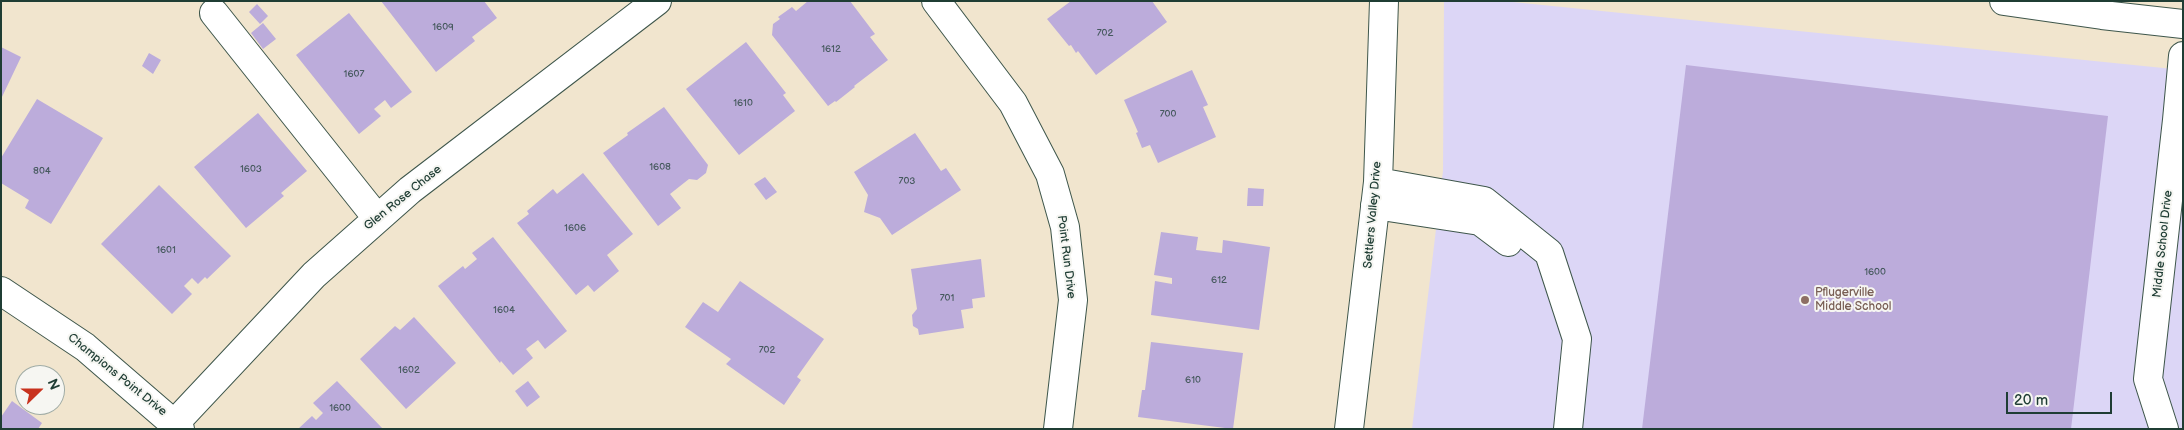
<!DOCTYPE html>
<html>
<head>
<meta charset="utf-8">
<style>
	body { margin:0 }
	#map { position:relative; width:2184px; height:430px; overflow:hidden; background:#f1e5ce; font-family:"Balsamiq Sans",sans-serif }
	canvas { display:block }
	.frame { position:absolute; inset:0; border:2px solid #1f3d34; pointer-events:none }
	.north { position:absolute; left:15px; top:365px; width:50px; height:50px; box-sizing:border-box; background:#f6f6f2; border:1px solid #a0aca6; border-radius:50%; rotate:68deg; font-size:14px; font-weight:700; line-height:20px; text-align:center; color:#1f3d34 }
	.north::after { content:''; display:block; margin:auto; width:18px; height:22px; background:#c8321e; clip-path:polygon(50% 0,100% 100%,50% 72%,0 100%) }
	.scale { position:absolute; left:2006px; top:392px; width:106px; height:22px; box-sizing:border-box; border:2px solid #1f3d34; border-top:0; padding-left:6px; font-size:15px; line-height:18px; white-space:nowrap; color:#1f3d34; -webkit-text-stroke:4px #f6f6f2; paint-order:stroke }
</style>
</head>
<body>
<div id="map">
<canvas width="2184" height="430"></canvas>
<div class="frame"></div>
<div class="north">N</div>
<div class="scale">20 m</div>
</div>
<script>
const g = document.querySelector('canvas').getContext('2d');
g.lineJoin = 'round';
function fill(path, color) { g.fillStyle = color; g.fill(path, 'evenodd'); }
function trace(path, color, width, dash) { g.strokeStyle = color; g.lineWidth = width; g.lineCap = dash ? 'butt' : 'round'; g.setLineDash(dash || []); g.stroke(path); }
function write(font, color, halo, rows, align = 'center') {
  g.font = font + ' "Balsamiq Sans",sans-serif'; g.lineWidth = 4; g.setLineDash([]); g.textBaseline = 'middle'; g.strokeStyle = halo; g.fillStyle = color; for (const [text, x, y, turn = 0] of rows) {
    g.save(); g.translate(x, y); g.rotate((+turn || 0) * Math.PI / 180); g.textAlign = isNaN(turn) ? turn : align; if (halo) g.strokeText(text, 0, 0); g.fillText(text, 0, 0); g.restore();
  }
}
fill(new Path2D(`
	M 1444,1 L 1503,1 L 2183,70 L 2183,429 L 1412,429 L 1443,171 Z`), '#dcd6f6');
fill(new Path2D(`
	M 381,1 L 484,1 L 497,18 L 472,37 L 475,41 L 436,72 Z
	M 808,1 L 850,1 L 875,34 L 870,37 L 888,60 L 854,86 L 855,87 L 836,102 L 835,101 L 828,106 L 772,35 L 773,24 L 780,19 L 778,17 L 792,7 L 796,11 Z
	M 1071,1 L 1152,1 L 1167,22 L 1096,75 L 1078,51 L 1076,53 L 1071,45 L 1069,46 L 1047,19 Z
	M 257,4 L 268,16 L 260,24 L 249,12 Z
	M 349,13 L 412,92 L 391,108 L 385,100 L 374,109 L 381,116 L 359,134 L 296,55 Z
	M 263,23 L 276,39 L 263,49 L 251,33 Z
	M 746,42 L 786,93 L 783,95 L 795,111 L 739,155 L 686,89 Z
	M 1,47 L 21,57 L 1,99 Z
	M 149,53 L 161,60 L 153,74 L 142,66 Z
	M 1686,65 L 2108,116 L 2071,429 L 1642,429 Z
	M 1192,70 L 1208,105 L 1203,107 L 1216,137 L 1158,163 L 1150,145 L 1142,148 L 1136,133 L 1138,132 L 1124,100 Z
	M 37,99 L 103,138 L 51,224 L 25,208 L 29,200 L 1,183 L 1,158 Z
	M 664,107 L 708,165 L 706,173 L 697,180 L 689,179 L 670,194 L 681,208 L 658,226 L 603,153 L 628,135 L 627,133 Z
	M 258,113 L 307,171 L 281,193 L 284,196 L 246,228 L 194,167 Z
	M 915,133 L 941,171 L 946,168 L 961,190 L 892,235 L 880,218 L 864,212 L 868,195 L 854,172 Z
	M 583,173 L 633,234 L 607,255 L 619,271 L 594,292 L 588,285 L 576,295 L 517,223 L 529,214 L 527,211 L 553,189 L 557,194 Z
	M 765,177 L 777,192 L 766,200 L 754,184 Z
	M 159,185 L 231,256 L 207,279 L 205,277 L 198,284 L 192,278 L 184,286 L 192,294 L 172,314 L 101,244 Z
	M 1248,188 L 1264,189 L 1263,206 L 1247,206 Z
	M 1161,232 L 1198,237 L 1196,250 L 1222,253 L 1223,240 L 1270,247 L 1259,330 L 1151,315 L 1155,281 L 1172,284 L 1172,278 L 1154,275 Z
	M 493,237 L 567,331 L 545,349 L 538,340 L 526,349 L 533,358 L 513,375 L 501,361 L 500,363 L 438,286 L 463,266 L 465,269 L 477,259 L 472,253 Z
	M 981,259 L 985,297 L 972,299 L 973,308 L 961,310 L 964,328 L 919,335 L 918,329 L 913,326 L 912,315 L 917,309 L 911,269 Z
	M 740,281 L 824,339 L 797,377 L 801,380 L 784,405 L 726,364 L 731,359 L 685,327 L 703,302 L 718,312 Z
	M 414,317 L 456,363 L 406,409 L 360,359 L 395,326 L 400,330 Z
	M 1151,342 L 1243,353 L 1233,429 L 1138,417 L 1142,390 L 1145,390 Z
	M 337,381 L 383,429 L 298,429 L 312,416 L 316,420 L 323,413 L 313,403 Z
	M 528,381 L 540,397 L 527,407 L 515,391 Z
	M 12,401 L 42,423 L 38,429 L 1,429 L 1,417 Z`), '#bcacdb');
const minor = new Path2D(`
	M 936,1 L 1013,103 L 1050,174 L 1065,227 L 1073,300 L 1058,429
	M 2004,1 L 2102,15 L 2183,24
	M 214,13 L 377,218
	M 1378,182 L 1484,201 L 1549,253 L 1577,339 L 1568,429
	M 1375,205 L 1480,221 L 1508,242
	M 1,291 L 85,347 L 180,429
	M 175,423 L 314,275 L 410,190 L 657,1
	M 1349,429 L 1378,182 L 1384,1
	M 2164,429 L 2148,379 L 2177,120 L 2183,56`);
trace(minor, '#3e564b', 30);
trace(minor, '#fff', 28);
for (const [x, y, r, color] of [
	[1805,300,5,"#8d6e63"]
]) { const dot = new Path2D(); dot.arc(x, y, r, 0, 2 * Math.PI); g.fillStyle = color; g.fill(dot); trace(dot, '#f6f6f2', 2); }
write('10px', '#46595e', null, [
	["1609",443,27],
	["702",1105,33],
	["1612",831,49],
	["1607",354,74],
	["1610",743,103],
	["700",1168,114],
	["1608",660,167],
	["1603",251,169],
	["804",42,171],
	["703",907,181],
	["1606",575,228],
	["1601",166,250],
	["1600",1875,272],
	["612",1219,280],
	["701",947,298],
	["1604",504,310],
	["702",767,350],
	["1602",409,370],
	["610",1193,380],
	["1600",340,408]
]);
write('12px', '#1f3d34', '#f6f6f2', [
	["Glen Rose Chase",403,198,-39],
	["Settlers Valley Drive",1373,215,-85],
	["Middle School Drive",2163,244,-84],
	["Point Run Drive",1066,257,83],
	["Champions Point Drive",117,375,39]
]);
write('12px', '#785e54', '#f6f6f2', [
	["Pflugerville",1815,293],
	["Middle School",1815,307]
], 'left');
</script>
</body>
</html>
